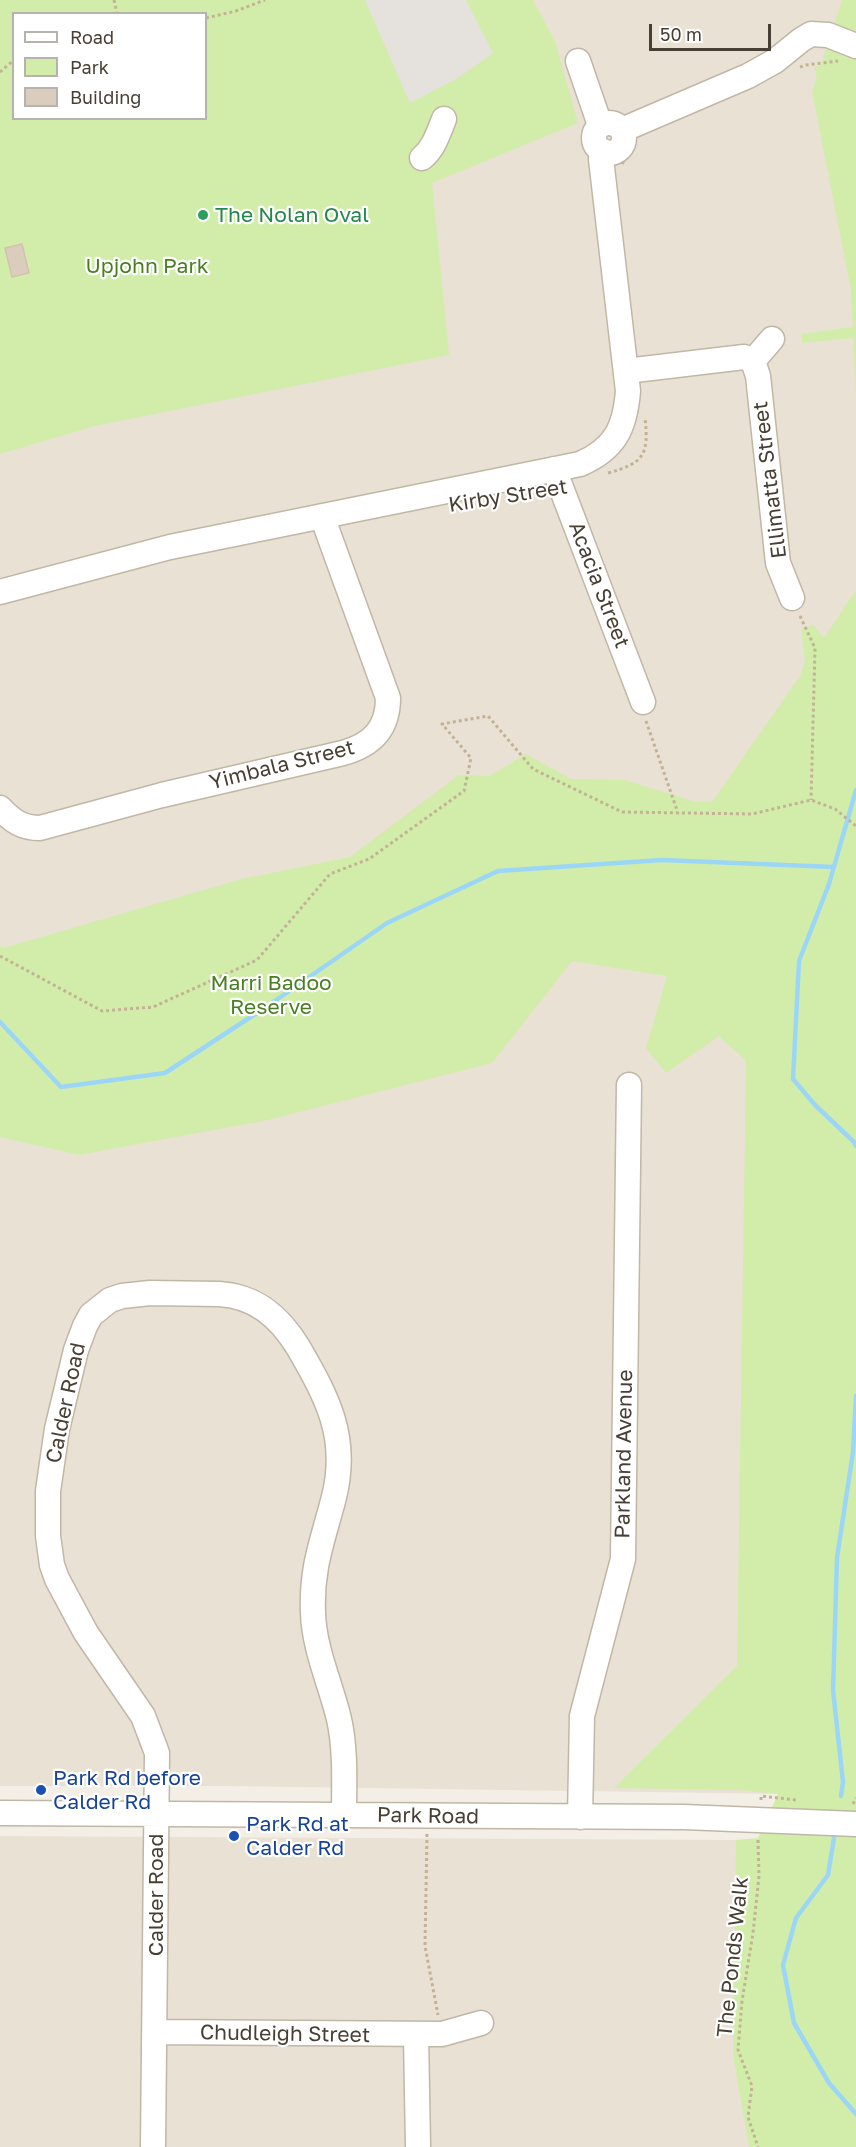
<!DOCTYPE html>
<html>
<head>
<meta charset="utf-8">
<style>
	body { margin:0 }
	#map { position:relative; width:856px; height:2147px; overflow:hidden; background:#f4efe6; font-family:"Golos Text",sans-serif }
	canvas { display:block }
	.legend { position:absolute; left:12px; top:12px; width:195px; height:108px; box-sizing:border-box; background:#fff; border:2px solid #b6b2ae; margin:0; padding:8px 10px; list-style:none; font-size:18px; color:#483f34 }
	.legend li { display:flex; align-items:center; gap:12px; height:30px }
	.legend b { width:30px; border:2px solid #b6b2ae }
	.scale { position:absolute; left:649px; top:24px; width:122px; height:27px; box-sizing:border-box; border:3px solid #483f34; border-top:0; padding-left:8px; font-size:18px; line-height:21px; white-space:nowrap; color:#483f34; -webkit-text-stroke:4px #fff; paint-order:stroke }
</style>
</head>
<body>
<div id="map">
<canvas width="856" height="2147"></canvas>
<ul class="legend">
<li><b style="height:8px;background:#fff"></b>Road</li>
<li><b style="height:16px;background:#d2edaa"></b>Park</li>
<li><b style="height:16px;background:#dacdbd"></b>Building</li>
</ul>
<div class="scale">50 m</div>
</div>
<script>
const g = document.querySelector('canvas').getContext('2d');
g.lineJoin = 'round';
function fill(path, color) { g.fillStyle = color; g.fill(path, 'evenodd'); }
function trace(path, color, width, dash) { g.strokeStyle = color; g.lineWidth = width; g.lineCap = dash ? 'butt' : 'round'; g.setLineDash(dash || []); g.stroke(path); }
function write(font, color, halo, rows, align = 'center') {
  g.font = font + ' "Golos Text",sans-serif'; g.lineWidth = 4.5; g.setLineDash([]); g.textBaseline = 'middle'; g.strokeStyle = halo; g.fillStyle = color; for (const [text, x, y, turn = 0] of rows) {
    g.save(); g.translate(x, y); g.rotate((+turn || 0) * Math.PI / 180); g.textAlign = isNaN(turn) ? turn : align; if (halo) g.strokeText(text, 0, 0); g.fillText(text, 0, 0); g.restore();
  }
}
fill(new Path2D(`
	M 0,0 L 856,0 L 856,1795 L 223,1786 L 0,1786 ZM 14,14 L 206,14 L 206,118 L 14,118 Z
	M 0,1836 L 736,1840 L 738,2050 L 780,2147 L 0,2147 Z`), '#e9e1d3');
fill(new Path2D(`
	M 0,0 L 533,0 L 555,41 L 578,123 L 432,183 L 449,355 L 95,426 L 0,454 ZM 14,14 L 206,14 L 206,118 L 14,118 Z
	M 842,0 L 856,0 L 856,393 L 853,338 L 802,343 L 802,334 L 853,327 L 851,290 L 812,91 L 817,78 L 814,67 L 821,65 Z
	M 856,590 L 856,2147 L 749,2147 L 733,2055 L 736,1840 L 758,1838 L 778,1794 L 739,1790 L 614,1788 L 737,1666 L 746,1061 L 719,1036 L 666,1073 L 646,1048 L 667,976 L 572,961 L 492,1063 L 268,1120 L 79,1155 L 0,1137 L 0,945 L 3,948 L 242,879 L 350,857 L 459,775 L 489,776 L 526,754 L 571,779 L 625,780 L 696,802 L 712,802 L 800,676 L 805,661 L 801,629 L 813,625 L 824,638 Z`), '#d2edaa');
fill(new Path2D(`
	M 365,0 L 466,0 L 493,53 L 458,78 L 410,103 Z`), '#e5e2de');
trace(new Path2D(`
	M 856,790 L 829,884 L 799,961 L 793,1079 L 815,1105 L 854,1142 L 856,1146
	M 0,1022 L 61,1087 L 165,1073 L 269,1005 L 387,923 L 498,871 L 662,860 L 834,867
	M 841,1796 L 843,1782 L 833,1690 L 837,1558 L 853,1452 L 856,1396
	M 835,1832 L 828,1875 L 796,1918 L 783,1965 L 794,2023 L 829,2083 L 856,2114`), '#9cd6f7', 4.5);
const building = new Path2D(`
	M 22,244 L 29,273 L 12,277 L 5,248 Z`);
fill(building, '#dacdbd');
trace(building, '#d3c2ac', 1.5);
const minor = new Path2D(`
	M 578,61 L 600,125
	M594 138a15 15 0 1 1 30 0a15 15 0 1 1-30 0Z
	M 622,130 L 748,76 L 775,61 L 801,40 L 811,34 L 828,35 L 856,46
	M 422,158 C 434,148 438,134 444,119
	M 753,361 L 772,339
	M 626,371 L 744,357 L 753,361 L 758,376 L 778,563 L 792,598
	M 554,469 L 643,702
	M 0,592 L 170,547 L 580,464 C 615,449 625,428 628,391 L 601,159 L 603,151
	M 0,808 C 12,821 22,828 40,828 L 162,795 L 343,753 C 372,745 388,729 388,698 L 322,516
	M 0,1813 L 684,1817 L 856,1824
	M 580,1817 L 582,1716 L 623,1559 L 629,1085
	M 155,2032 L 442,2034 L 481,2023
	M 416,2035 L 418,2147
	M 153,2147 L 157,1753 L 143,1716 L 86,1633 L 57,1579 L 52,1565 L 48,1536 L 48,1491 L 57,1429 L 76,1350 L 85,1326 L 91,1315 L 110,1300 L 122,1296 L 150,1293 L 219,1294 C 255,1296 279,1316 298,1347 C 327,1397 349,1437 334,1497 C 323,1540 311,1567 313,1613 C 314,1649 331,1685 339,1719 C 346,1750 344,1783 344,1815`);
trace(minor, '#c1b7a7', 27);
trace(new Path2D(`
	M 114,0 L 117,14
	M 206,18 L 236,11 L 265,0
	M 800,67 L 806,65 L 838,61
	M 0,72 L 14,60
	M 622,164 L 633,147
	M 608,473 C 644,463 649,455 645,418
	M 800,616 L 815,648 L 811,800
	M 646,721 L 678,813
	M 0,956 L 102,1011 L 153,1007 L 257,960 L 330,874 L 369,859 L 464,791 L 471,758 L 442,724 L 488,716 L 533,769 L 622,812 L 752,814 L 811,800 L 835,809 L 856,826
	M 761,1800 L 761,1796 L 796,1800
	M 853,1804 L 856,1798
	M 427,1834 L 425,1946 L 438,2015
	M 758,1840 L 759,1876 L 753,1933 L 742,2001 L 738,2050 L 752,2086 L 748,2117 L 758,2147`), '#c4b297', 3, [3, 3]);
trace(minor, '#fff', 24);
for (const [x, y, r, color] of [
	[203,215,6,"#2e9e5b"],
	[41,1790,6,"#1a4fb4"],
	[234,1836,6,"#1a4fb4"]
]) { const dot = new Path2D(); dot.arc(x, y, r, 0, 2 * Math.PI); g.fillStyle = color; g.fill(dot); trace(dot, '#fff', 2); }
write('21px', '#27864d', '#fff', [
	["The Nolan Oval",215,215]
], 'left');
write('21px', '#497f22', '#fff', [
	["Upjohn Park",147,266],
	["Marri Badoo",271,983],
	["Reserve",271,1007]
]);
write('21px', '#483f34', '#fff', [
	["Ellimatta Street",770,480,-97],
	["Kirby Street",508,496,-9],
	["Acacia Street",599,585,69],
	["Yimbala Street",282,765,-14],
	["Calder Road",66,1403,-78],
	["Parkland Avenue",624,1454,-89],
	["Park Road",428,1816,1],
	["Calder Road",156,1895,-90],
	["The Ponds Walk",733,1957,-84],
	["Chudleigh Street",285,2034,1]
]);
write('21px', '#164399', '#fff', [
	["Park Rd before",53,1778],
	["Calder Rd",53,1802],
	["Park Rd at",246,1824],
	["Calder Rd",246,1848]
], 'left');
</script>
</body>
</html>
